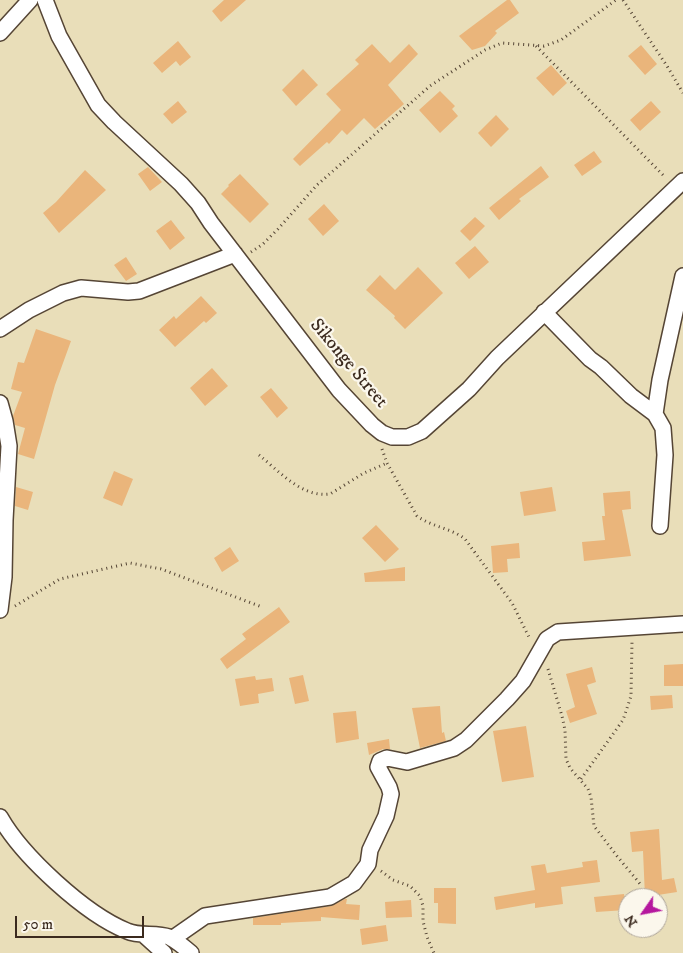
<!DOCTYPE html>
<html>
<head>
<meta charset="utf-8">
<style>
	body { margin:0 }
	#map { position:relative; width:683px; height:953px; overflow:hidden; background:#e9deb9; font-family:"IM FELL DW Pica",serif }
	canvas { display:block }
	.north { position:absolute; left:618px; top:888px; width:50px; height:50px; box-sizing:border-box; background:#fbf7ec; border:1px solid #aea59a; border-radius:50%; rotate:237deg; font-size:14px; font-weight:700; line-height:20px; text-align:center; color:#3b2a1e }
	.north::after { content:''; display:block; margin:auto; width:18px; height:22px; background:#b5179e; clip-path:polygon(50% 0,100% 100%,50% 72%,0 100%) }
	.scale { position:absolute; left:15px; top:916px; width:129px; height:22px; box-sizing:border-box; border:2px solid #3b2a1e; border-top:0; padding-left:6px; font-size:15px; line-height:18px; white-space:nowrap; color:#3b2a1e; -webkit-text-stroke:4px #fbf7ec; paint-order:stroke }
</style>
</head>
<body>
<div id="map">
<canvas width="683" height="953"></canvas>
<div class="north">N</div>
<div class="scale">50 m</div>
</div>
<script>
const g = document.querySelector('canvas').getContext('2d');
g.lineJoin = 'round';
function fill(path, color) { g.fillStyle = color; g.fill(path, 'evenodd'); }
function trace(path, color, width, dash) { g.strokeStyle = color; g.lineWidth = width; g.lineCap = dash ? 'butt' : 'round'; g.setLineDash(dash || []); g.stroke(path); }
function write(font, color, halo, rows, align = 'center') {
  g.font = font + ' "IM FELL DW Pica",serif'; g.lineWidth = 4.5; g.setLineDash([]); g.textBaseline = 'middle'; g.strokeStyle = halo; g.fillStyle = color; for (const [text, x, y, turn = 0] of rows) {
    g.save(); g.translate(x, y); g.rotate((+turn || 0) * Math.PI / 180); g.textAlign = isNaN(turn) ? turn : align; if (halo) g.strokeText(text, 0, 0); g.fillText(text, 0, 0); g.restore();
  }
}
fill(new Path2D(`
	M 224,0 L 246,0 L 221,22 L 212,11 Z
	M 507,0 L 510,0 L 519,13 L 495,31 L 497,33 L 485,46 L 472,50 L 459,36 Z
	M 178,41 L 191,57 L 180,66 L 176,61 L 162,73 L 153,63 Z
	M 372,44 L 390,63 L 409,44 L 418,54 L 388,85 L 404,104 L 375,129 L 364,118 L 347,135 L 342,130 L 329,144 L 327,142 L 300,166 L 293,159 L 341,110 L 326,94 L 359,64 L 355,60 Z
	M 641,45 L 657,64 L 645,75 L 628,56 Z
	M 551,65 L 567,83 L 553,96 L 536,78 Z
	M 303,69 L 318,85 L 296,106 L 282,90 Z
	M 440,91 L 455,106 L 452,109 L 458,116 L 440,133 L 419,110 Z
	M 178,101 L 187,112 L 172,124 L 163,114 Z
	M 651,101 L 661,112 L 640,131 L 630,120 Z
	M 496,115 L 509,129 L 491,147 L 478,133 Z
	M 594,151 L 602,162 L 582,176 L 574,165 Z
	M 541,166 L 549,177 L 519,199 L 521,201 L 499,220 L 489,208 Z
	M 148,167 L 162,182 L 150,191 L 138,174 Z
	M 85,170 L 106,190 L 59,233 L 43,213 L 56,202 Z
	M 240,174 L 269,204 L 250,223 L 221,194 L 229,186 L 228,185 Z
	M 324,204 L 339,221 L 323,236 L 308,219 Z
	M 475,217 L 485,226 L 470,241 L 460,231 Z
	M 171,220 L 185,238 L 170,250 L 156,231 Z
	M 475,246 L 489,262 L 469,279 L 455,263 Z
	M 126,257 L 137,274 L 126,281 L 114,265 Z
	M 418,267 L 443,293 L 405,329 L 394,318 L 395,316 L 366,290 L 380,275 L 395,290 Z
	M 201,296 L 217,313 L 206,323 L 204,321 L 175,347 L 159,330 L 174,316 L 176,319 Z
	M 36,329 L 71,341 L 55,385 L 34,459 L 18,454 L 25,428 L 15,425 L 13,416 L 22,392 L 11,389 L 18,362 L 24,363 Z
	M 212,368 L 228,386 L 205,406 L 190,388 Z
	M 271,388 L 288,408 L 277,418 L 260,397 Z
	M 114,471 L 133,479 L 122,506 L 103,498 Z
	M 16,487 L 33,492 L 28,510 L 15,506 Z
	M 552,487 L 556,511 L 524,516 L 520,492 Z
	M 630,491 L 631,509 L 622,510 L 631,556 L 584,561 L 582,542 L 605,540 L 602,516 L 605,516 L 603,493 Z
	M 376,525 L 399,549 L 385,562 L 362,538 Z
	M 519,543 L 520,558 L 507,559 L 508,572 L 493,573 L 491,546 Z
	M 230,547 L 239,561 L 222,572 L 214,558 Z
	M 405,567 L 405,581 L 365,582 L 364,573 Z
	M 279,607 L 290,622 L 227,669 L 220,659 L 246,639 L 242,634 Z
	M 683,664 L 683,686 L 664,686 L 664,665 Z
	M 592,667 L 596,682 L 587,685 L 597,714 L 570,723 L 566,711 L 575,707 L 566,674 Z
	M 303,675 L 309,701 L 295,704 L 289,678 Z
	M 255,676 L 256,680 L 272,678 L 274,691 L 258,694 L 259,703 L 240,706 L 235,679 Z
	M 672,695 L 673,708 L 651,710 L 650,696 Z
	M 440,706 L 442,733 L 444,732 L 446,741 L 420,748 L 412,708 Z
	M 356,711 L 359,739 L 336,743 L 333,713 Z
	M 526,726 L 534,777 L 502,782 L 493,731 Z
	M 389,739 L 390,749 L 383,749 L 369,755 L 367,743 Z
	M 659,829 L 662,880 L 674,878 L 677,892 L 645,897 L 643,851 L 632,852 L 630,832 Z
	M 597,860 L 600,882 L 561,887 L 563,904 L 535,908 L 535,903 L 496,910 L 494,897 L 535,890 L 531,866 L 545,864 L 547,873 L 583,867 L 582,862 Z
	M 434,888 L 456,888 L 456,924 L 438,923 L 438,903 L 434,903 Z
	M 624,894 L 626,910 L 596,912 L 594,897 Z
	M 345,899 L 347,899 L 346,904 L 360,905 L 359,920 L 321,917 L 321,921 L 281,923 L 281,925 L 253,925 L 253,918 L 331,906 Z
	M 411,900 L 412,917 L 386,918 L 385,902 Z
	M 386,925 L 388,941 L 362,945 L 360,929 Z`), '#eab57b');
const minor = new Path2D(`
	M 45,0 L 59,36 L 98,105 L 114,122 L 181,184 L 198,203 L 211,223 L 339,390 L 372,425 L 382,433 L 392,437 L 408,437 L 422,431 L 469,389 L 497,358 L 683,181
	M 0,33 L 30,0
	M 544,312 L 590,359 L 601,367 L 631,396 L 655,414 L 663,428 L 665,455 L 660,526
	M 0,329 L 29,310 L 63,293 L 81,288 L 128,292 L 139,291 L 235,254
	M 0,403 L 5,421 L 9,446 L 5,520 L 4,577 L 0,610
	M 655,414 L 660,380 L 683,276
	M 0,817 C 22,856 85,914 127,931 C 140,937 156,932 169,937 C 177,941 184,947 191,953
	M 144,935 L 164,953
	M 172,939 L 205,916 L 330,897 L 354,883 L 368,864 L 370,850 L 386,816 L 391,794 L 389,787 L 378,767 L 380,761 L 387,758 L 407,762 L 454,748 L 466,740 L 507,699 L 523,681 L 547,639 L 558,632 L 683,624`);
trace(minor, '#554535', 18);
trace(new Path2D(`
	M 623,0 L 667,66 L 683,93
	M 536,46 L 665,177
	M 251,252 L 263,244 L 278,229 L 317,185 L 430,86 L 485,50 L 502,43 L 544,46 L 561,40 L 616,0
	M 382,449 L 387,463 L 417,516 C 432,527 451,528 465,539 L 512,603 L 530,639
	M 259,455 C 279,471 302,498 330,494 L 364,473 L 387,463
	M 15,606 L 60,579 L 130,563 L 161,569 L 262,607
	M 548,669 L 562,716 L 565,730 L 566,759 L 570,768 L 588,789 L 591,797 L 594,826 L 617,856 L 641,885
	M 581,779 L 623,720 L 631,696 L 632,641
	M 381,871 L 393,880 L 410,886 L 420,896 L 423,906 L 423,921 L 427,937 L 434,953`), '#554535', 3, [1, 4]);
trace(minor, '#fff', 15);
write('19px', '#3b2a1e', '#fbf7ec', [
	["Sikonge Street",348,364,50]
]);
</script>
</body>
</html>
